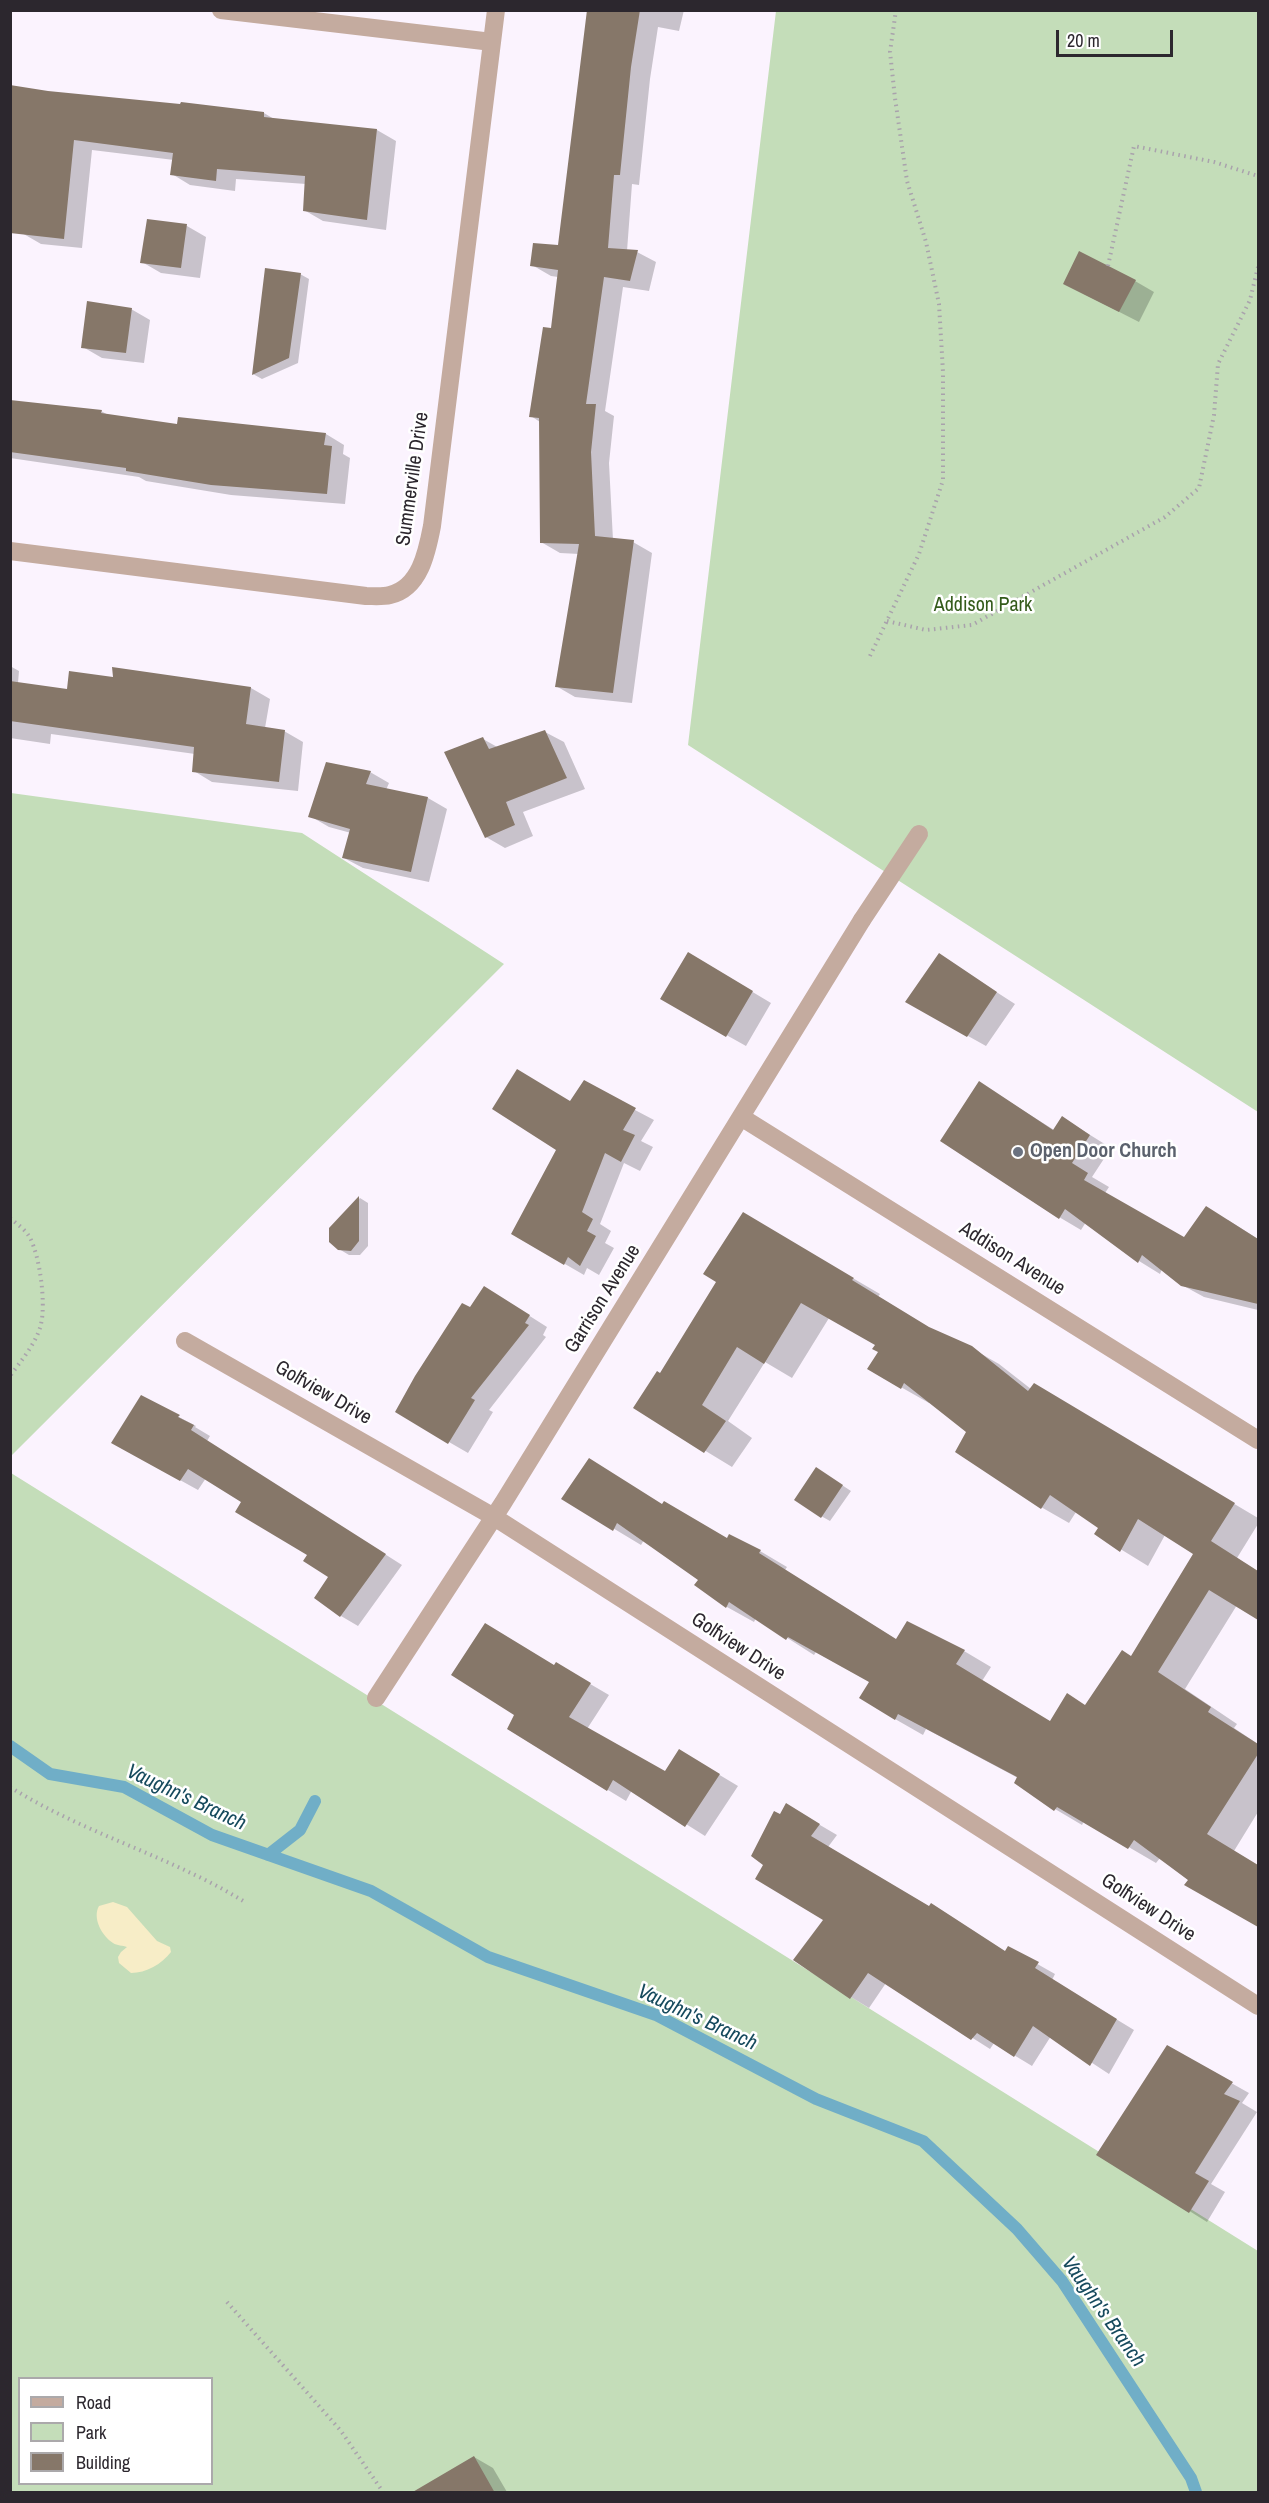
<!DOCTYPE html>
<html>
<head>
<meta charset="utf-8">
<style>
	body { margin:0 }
	#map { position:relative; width:1269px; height:2503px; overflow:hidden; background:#fbf3fe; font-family:"Archivo Narrow",sans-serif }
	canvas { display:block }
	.frame { position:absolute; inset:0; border:12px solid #2c272e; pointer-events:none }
	.legend { position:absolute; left:18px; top:2377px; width:195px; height:108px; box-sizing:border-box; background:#fff; border:2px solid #aba9ab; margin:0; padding:8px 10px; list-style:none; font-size:18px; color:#2c272e }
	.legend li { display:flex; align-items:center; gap:12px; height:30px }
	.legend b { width:30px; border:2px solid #aba9ab }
	.scale { position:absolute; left:1056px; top:30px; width:117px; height:27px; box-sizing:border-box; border:3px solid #2c272e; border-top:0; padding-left:8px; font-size:18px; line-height:21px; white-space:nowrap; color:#2c272e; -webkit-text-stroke:4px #fff; paint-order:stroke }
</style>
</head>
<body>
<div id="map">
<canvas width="1269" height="2503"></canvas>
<div class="frame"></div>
<ul class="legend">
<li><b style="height:8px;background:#c4ab9f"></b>Road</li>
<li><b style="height:16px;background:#c4ddb9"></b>Park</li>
<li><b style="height:16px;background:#867769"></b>Building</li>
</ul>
<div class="scale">20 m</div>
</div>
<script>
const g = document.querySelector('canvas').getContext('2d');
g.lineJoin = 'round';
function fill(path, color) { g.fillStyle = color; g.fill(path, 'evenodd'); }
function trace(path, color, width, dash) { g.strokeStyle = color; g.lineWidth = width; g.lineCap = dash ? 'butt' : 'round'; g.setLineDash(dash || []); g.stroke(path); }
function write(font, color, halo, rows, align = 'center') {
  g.font = font + ' "Archivo Narrow",sans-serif'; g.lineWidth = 5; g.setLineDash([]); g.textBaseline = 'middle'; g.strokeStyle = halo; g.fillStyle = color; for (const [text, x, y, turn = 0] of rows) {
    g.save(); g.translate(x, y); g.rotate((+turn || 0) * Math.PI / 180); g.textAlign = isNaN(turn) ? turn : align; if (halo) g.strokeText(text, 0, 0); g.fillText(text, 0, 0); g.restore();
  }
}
fill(new Path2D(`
	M 776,11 L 1258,11 L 1258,1112 L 688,745 Z
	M 11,793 L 302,833 L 504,964 L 11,1456 Z
	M 11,1473 L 1258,2251 L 1258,2492 L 11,2492 ZM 20,2378 L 212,2378 L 212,2484 L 20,2484 Z`), '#c4ddb9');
fill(new Path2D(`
	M 113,1902 L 127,1907 L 157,1941 L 170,1947 L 171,1952 C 162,1964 146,1973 131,1973 L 119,1963 L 118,1957 L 121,1952 L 127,1947 C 123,1945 117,1946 113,1943 C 102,1936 92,1918 99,1906 Z`), '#f7edc7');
fill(new Path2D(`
	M 589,10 L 684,10 L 679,31 L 658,27 L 650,79 L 639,185 L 632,184 L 627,251 L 637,252 L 656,262 L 649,291 L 623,287 L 605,411 L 614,416 L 609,463 L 613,540 L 633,542 L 652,553 L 632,703 L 575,697 L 556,686 L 579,554 L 560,553 L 541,542 L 540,422 L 531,416 L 552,330 L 558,277 L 551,276 L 532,265 L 560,247 Z
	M 48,93 L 182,106 L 182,103 L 264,113 L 274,119 L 377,130 L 396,141 L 386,230 L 323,221 L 304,210 L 306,184 L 236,179 L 235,191 L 190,185 L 172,174 L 174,160 L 92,150 L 82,248 L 41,244 L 22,233 Z
	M 148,221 L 187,226 L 206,237 L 200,278 L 161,273 L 142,262 Z
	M 300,274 L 309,279 L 298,363 L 262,379 L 253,374 Z
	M 1135,281 L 1154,292 L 1139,322 L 1084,294 Z
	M 131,309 L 150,320 L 144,363 L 102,358 L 83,347 Z
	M 10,402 L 101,411 L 110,416 L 179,426 L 179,419 L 326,434 L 344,445 L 343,454 L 350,458 L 345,504 L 231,495 L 146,481 L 139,477 L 10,458 Z
	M 10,666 L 19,671 L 18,683 L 68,691 L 115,679 L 251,688 L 270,699 L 265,728 L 284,731 L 303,742 L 298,791 L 212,782 L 194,771 L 195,754 L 51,734 L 50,744 L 10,738 Z
	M 545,732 L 564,742 L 585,789 L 523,812 L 533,836 L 505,848 L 486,837 L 483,739 L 499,748 Z
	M 370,772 L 389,783 L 386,790 L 428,798 L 447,809 L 429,882 L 363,868 L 344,858 L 351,833 L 329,827 L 310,816 Z
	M 689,954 L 771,1003 L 746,1046 L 662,999 Z
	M 939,955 L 1015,1004 L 986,1046 L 907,1002 Z
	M 980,1083 L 1054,1130 L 1063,1118 L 1111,1148 L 1092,1177 L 1109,1187 L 1105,1193 L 1185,1239 L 1228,1220 L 1258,1239 L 1258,1310 L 1204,1297 L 1182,1285 L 1162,1269 L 1160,1274 L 1139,1261 L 1086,1222 L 1081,1230 L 1059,1217 Z
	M 571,1103 L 635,1110 L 654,1120 L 641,1141 L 653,1147 L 640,1171 L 624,1163 L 600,1224 L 611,1231 L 605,1243 L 614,1248 L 599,1275 L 587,1268 L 584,1275 L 513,1234 L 558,1150 Z
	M 360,1198 L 368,1203 L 368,1246 L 360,1255 L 349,1255 L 339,1249 L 330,1229 Z
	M 743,1214 L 880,1294 L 878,1297 L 934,1331 L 971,1348 L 999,1364 L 1031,1389 L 1061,1401 L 1258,1518 L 1258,1524 L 1237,1558 L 1258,1572 L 1258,1618 L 1237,1605 L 1185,1689 L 1237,1724 L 1234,1728 L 1258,1744 L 1258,1812 L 1234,1851 L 1258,1866 L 1258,1925 L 1214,1900 L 1160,1858 L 1156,1863 L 1084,1821 L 1082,1825 L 1055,1809 L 1018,1778 L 926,1729 L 923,1735 L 895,1719 L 871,1682 L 816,1652 L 814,1655 L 756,1618 L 754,1622 L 727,1607 L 697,1584 L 700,1580 L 644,1540 L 641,1545 L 563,1498 L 664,1505 L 727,1540 L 760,1551 L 787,1567 L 785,1570 L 897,1640 L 964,1651 L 991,1667 L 982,1681 L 1050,1722 L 1086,1706 L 1131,1657 L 1195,1554 L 1165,1535 L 1148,1566 L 1096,1534 L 1100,1528 L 1076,1512 L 1069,1523 L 1041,1507 L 968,1431 L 930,1401 L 929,1403 L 869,1369 L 880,1352 L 877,1345 L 829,1318 L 792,1378 L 765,1362 L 728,1421 L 752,1438 L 732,1467 L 635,1408 L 661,1375 L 718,1282 Z
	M 503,1299 L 547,1327 L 543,1335 L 546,1337 L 489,1410 L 493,1412 L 468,1453 L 397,1412 L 471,1309 Z
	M 141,1397 L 196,1426 L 195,1427 L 210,1436 L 207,1441 L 402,1565 L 358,1626 L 341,1616 L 330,1577 L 310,1555 L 243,1501 L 206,1478 L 198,1490 L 131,1453 Z
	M 825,1474 L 851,1491 L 830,1521 L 821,1516 Z
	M 556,1664 L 609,1695 L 587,1729 L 665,1773 L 698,1762 L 738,1786 L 705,1836 L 632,1790 L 626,1801 L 508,1729 Z
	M 786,1805 L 837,1835 L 828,1847 L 1006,1952 L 1009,1948 L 1055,1974 L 1052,1980 L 1134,2030 L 1109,2074 L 1051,2036 L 1032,2066 L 994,2043 L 990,2049 L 886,1983 L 869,2008 L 851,1997 L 826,1919 L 765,1865 Z
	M 1167,2047 L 1249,2093 L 1242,2103 L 1257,2112 L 1211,2184 L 1225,2192 L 1207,2222 L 1098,2154 Z
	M 474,2457 L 493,2468 L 507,2492 L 431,2492 Z`), '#0003');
trace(new Path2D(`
	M 10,1746 L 50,1774 L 124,1787 L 212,1835 L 371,1891 L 488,1957 L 656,2015 L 816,2099 L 923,2141 L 1017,2229 L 1062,2281 L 1191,2478 L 1196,2492
	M 268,1855 L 300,1830 L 315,1801`), '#70aec7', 12);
fill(new Path2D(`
	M 587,10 L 640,10 L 631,67 L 620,175 L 614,175 L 608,248 L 638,250 L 630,281 L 604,277 L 586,404 L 596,404 L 591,452 L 595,536 L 634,540 L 613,693 L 555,687 L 579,544 L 540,543 L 539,418 L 529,417 L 543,327 L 551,328 L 558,270 L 530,266 L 533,243 L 558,245 Z
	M 10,85 L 48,91 L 180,104 L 181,102 L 264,112 L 264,117 L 377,129 L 367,220 L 303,211 L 305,176 L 217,169 L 216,181 L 170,175 L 173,153 L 74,140 L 64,239 L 10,233 Z
	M 147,219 L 187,224 L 181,268 L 140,263 Z
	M 1079,251 L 1136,280 L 1119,312 L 1063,284 Z
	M 265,268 L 301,273 L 289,358 L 252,375 Z
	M 87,301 L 132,308 L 126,353 L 81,348 Z
	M 10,400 L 102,410 L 101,413 L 177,424 L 178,417 L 326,433 L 324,445 L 332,446 L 327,494 L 211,485 L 126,471 L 126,468 L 10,452 Z
	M 112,667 L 251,687 L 246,724 L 285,730 L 279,782 L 192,772 L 194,747 L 10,721 L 10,681 L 67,689 L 69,671 L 113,677 Z
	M 545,730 L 567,778 L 506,802 L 515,825 L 485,838 L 444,752 L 483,737 L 489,749 Z
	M 326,762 L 371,771 L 366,784 L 428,797 L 411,872 L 342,858 L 350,829 L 308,817 Z
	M 688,952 L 753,991 L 726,1037 L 660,999 Z
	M 939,953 L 997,992 L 967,1037 L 905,1002 Z
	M 517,1069 L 570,1101 L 584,1080 L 636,1108 L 623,1130 L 635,1135 L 621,1162 L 605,1153 L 582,1212 L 593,1219 L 587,1231 L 596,1236 L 580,1266 L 568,1257 L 564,1265 L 511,1234 L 556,1150 L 492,1109 Z
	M 979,1081 L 1053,1130 L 1062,1116 L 1090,1135 L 1072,1163 L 1088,1173 L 1084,1180 L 1184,1237 L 1206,1206 L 1258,1239 L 1258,1304 L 1181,1286 L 1142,1255 L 1138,1263 L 1065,1209 L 1059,1219 L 940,1141 Z
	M 359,1196 L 359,1241 L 351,1251 L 338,1250 L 329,1242 L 329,1228 Z
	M 743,1212 L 854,1278 L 852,1280 L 929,1327 L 972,1346 L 1028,1391 L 1034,1383 L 1235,1503 L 1211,1541 L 1258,1571 L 1258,1620 L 1209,1590 L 1158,1672 L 1211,1707 L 1208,1712 L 1258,1744 L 1258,1754 L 1207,1834 L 1258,1865 L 1258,1927 L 1184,1885 L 1188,1880 L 1134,1840 L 1128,1849 L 1057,1807 L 1054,1811 L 1014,1783 L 1017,1777 L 898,1714 L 895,1720 L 859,1698 L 869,1682 L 788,1637 L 786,1640 L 729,1602 L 726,1608 L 694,1585 L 698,1580 L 617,1523 L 613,1531 L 561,1499 L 589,1458 L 662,1504 L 664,1501 L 727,1538 L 729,1534 L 761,1550 L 759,1553 L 896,1639 L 907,1621 L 965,1650 L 956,1664 L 1050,1721 L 1067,1693 L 1085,1705 L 1122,1650 L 1131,1656 L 1193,1554 L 1138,1519 L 1120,1552 L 1094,1534 L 1098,1528 L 1050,1495 L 1041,1509 L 955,1452 L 966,1432 L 904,1383 L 901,1389 L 867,1369 L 878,1352 L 872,1349 L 875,1345 L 801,1303 L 764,1364 L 737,1347 L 702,1405 L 726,1421 L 704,1453 L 633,1408 L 657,1371 L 660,1373 L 716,1282 L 703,1274 Z
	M 484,1286 L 530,1315 L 525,1323 L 529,1325 L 471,1398 L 475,1400 L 448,1444 L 395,1412 L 415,1376 L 462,1303 L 470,1307 Z
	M 141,1395 L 180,1415 L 178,1417 L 194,1425 L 191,1430 L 386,1554 L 340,1617 L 314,1598 L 328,1577 L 303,1561 L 307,1555 L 235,1512 L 241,1502 L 188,1469 L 180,1481 L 111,1443 Z
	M 816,1467 L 843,1485 L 821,1518 L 794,1500 Z
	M 485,1623 L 554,1665 L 556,1662 L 591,1683 L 569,1717 L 665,1771 L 679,1749 L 720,1774 L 685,1827 L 613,1780 L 607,1791 L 507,1729 L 514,1715 L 451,1675 Z
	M 786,1803 L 820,1824 L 811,1836 L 929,1906 L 931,1903 L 1005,1951 L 1008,1946 L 1039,1962 L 1035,1968 L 1117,2019 L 1090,2066 L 1033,2026 L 1014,2057 L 977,2033 L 971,2040 L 868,1973 L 850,1999 L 793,1960 L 823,1920 L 755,1879 L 763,1865 L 751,1856 L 774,1811 L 780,1814 Z
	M 1167,2045 L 1233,2082 L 1224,2094 L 1240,2101 L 1195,2173 L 1209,2181 L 1189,2213 L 1096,2155 Z
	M 474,2456 L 495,2493 L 411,2493 Z`), '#867769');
trace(new Path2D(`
	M 1108,266 L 1134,146 L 1214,162 L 1258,176
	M 887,621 L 926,630 L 972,625 L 1165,517 L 1199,488 L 1214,415 L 1218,364 L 1250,300 L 1258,267
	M 870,656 L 919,554 L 943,480 L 943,372 L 939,304 L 926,242 L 907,181 L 895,98 L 890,52 L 896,10
	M 10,1218 C 17,1224 26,1230 30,1238 C 40,1257 46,1303 41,1324 C 37,1342 21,1361 10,1376
	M 10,1787 C 85,1834 170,1856 245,1902
	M 227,2302 L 341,2431 L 383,2492`), '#a9a2ac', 4, [1.5, 4.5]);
trace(new Path2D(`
	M 862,920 L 919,834`), '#c4ab9f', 18);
trace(new Path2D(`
	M 221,10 L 492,42
	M 10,551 L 366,596 C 374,596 382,597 390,595 C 420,588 427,552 432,526 L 496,10
	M 741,1117 L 1258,1440
	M 185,1341 L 494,1517 L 1258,2006
	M 376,1698 L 503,1503 L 862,920`), '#c4ab9f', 18);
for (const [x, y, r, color] of [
	[1018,1152,6,"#6b7280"]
]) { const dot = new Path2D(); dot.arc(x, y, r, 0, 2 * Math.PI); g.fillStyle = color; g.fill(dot); trace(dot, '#fff', 2); }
write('20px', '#2c272e', '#fff', [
	["Summerville Drive",413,479,-82],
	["Addison Avenue",1012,1259,32],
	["Garrison Avenue",603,1299,-58],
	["Golfview Drive",323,1393,30],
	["Golfview Drive",738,1647,33],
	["Golfview Drive",1148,1908,33]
]);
write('20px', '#345b1b', '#fff', [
	["Addison Park",983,606]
]);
write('bold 20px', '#5b616d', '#fff', [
	["Open Door Church",1030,1152]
], 'left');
write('italic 21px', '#164a5d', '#fff', [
	["Vaughn's Branch",186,1798,25],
	["Vaughn's Branch",697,2018,25],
	["Vaughn's Branch",1103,2312,55]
]);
</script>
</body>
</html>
